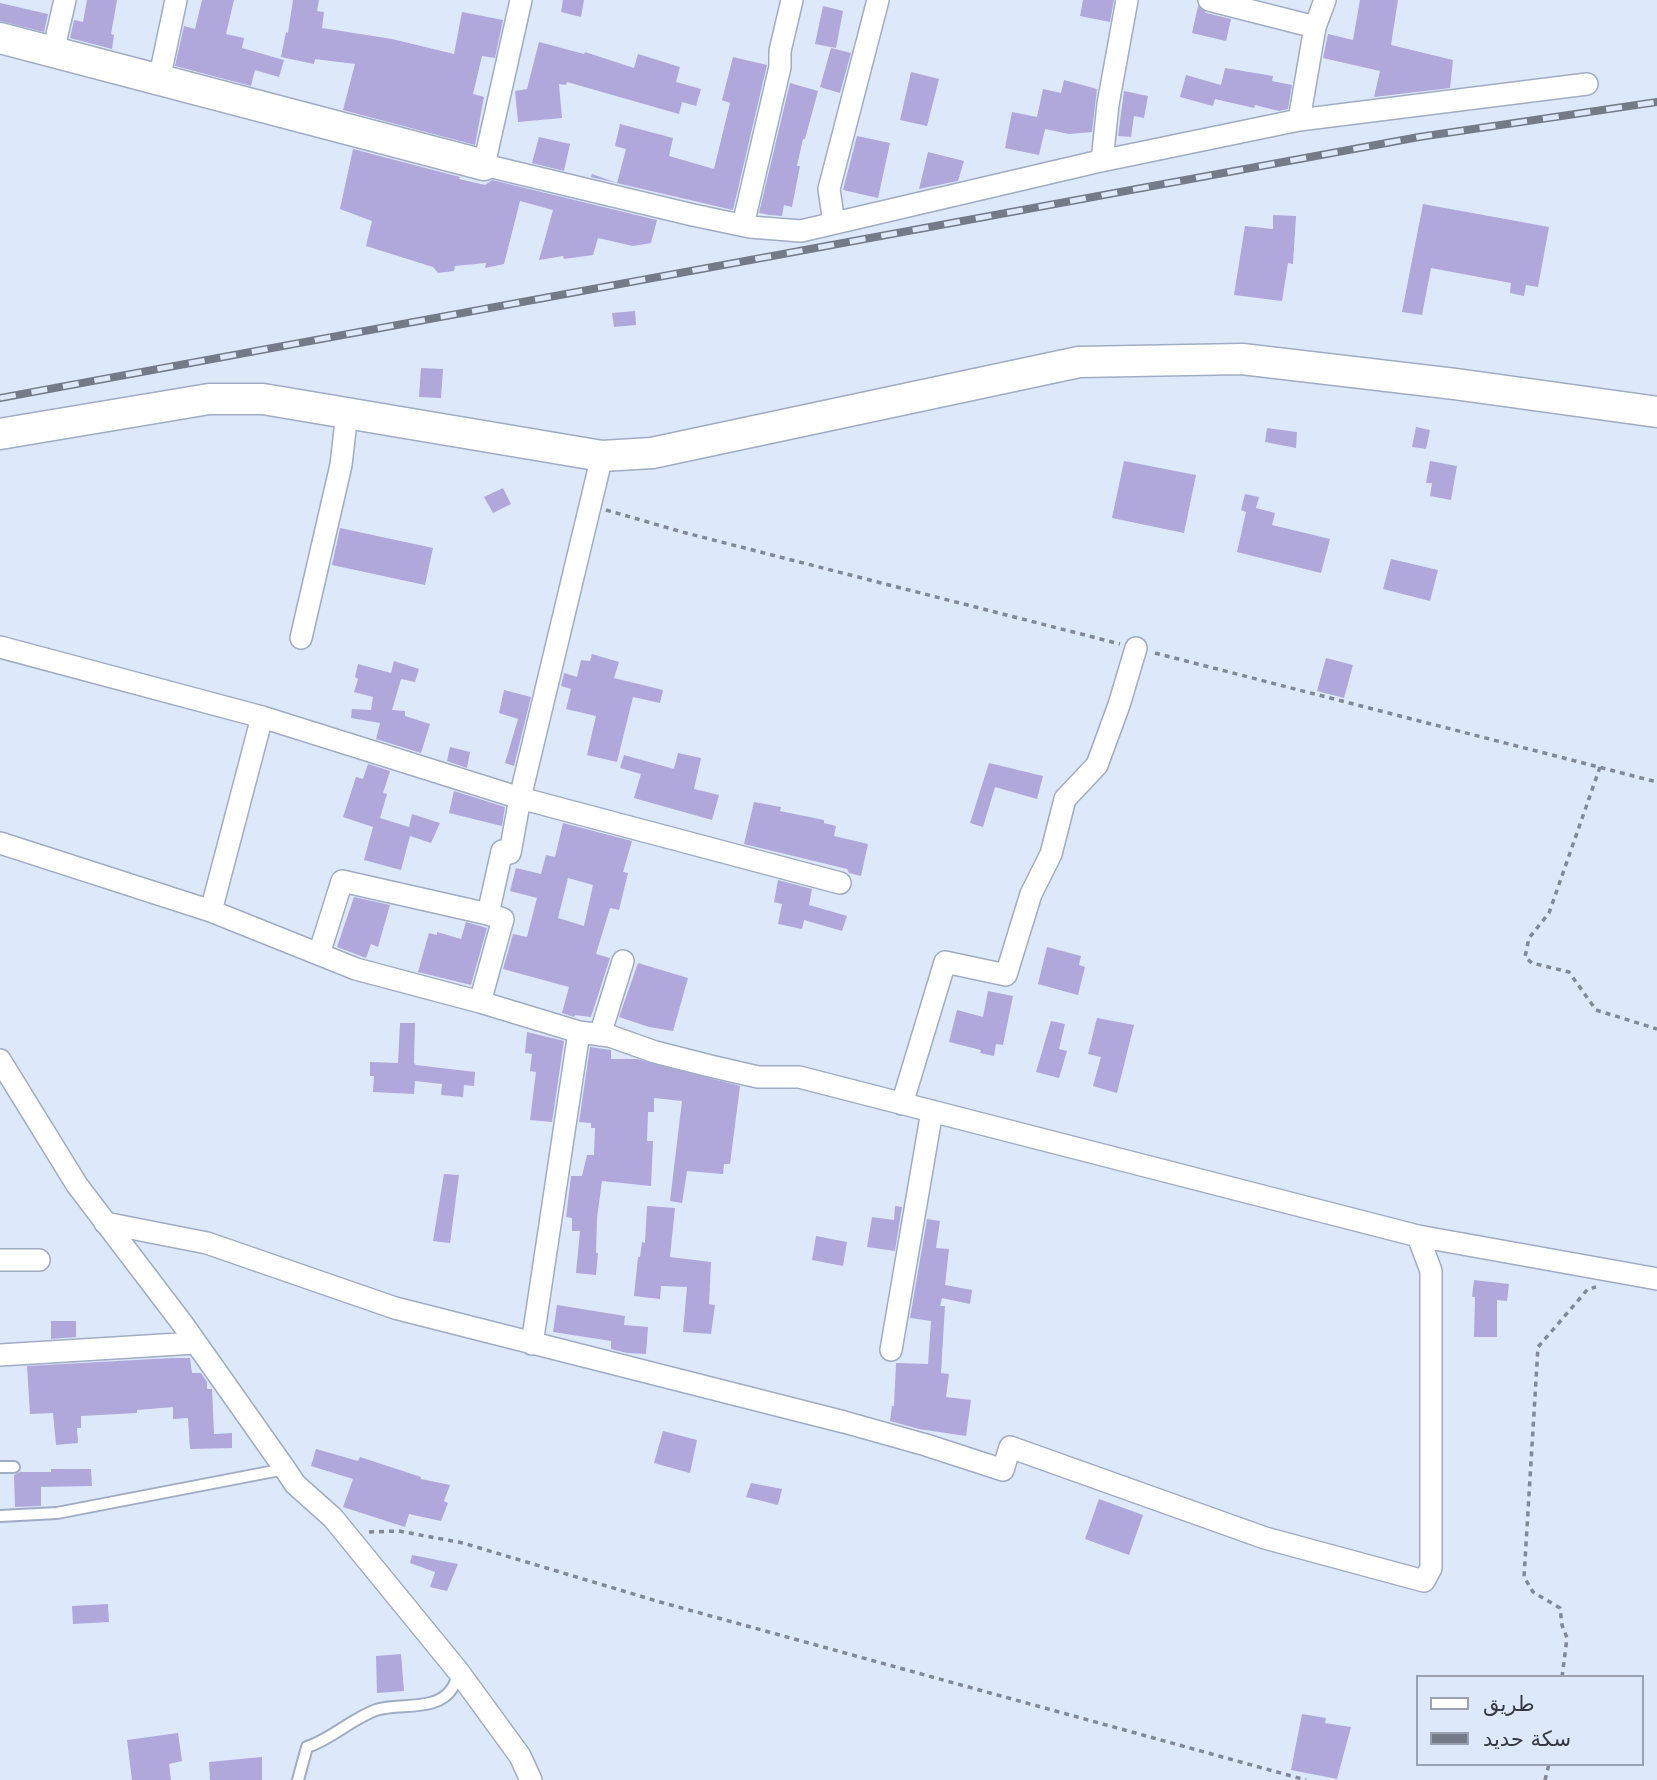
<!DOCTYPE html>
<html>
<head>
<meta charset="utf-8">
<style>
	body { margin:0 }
	#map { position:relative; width:1657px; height:1780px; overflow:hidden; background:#dee8fb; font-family:"DejaVu Sans","Noto Naskh Arabic",sans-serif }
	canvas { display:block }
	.legend { position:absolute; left:1416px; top:1675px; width:228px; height:91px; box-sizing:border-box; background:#dee8fb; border:2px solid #9aa2b1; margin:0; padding:9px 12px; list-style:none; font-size:21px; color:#343942 }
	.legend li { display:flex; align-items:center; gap:14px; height:35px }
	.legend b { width:35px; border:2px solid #9aa2b1 }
</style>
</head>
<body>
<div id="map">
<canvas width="1657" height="1780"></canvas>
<ul class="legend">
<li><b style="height:9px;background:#fff"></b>طريق</li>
<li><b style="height:9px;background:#747b88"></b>سكة حديد</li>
</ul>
</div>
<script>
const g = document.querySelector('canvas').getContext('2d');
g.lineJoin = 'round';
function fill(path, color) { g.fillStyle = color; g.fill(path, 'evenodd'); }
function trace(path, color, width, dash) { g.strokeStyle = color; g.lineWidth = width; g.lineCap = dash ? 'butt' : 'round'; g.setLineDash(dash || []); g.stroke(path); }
fill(new Path2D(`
	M 87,0 L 117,0 L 111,34 L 114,35 L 112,49 L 70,38 L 74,20 L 83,22 Z
	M 202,0 L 234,0 L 226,34 L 244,38 L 242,48 L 284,60 L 279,77 L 255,70 L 251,86 L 175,66 L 184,26 L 195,29 Z
	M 293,0 L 319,0 L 317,11 L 324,12 L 322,28 L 392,39 L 454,54 L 462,12 L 503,20 L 495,58 L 482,56 L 473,94 L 484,97 L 475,145 L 343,110 L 355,64 L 315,59 L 314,64 L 281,57 L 286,32 L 288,33 Z
	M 563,0 L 584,0 L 581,17 L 561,12 Z
	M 1083,0 L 1114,0 L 1110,22 L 1080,16 Z
	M 1360,0 L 1398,0 L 1391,45 L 1453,60 L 1450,88 L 1374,97 L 1380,71 L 1323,58 L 1328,34 L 1353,40 Z
	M 0,3 L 48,14 L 44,32 L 0,21 Z
	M 823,6 L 843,11 L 836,48 L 815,44 Z
	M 1198,6 L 1206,13 L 1231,19 L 1226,41 L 1192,33 Z
	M 539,42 L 584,54 L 585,52 L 634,68 L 638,54 L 680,67 L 676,82 L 701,89 L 696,106 L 682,102 L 679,114 L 567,82 L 566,85 L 559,84 L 562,118 L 518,122 L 515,91 L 527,89 Z
	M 831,48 L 851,53 L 840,93 L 820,87 Z
	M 733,57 L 767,65 L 733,210 L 591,177 L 592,174 L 617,183 L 626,149 L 615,146 L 620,124 L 673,138 L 669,156 L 714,169 L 730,103 L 722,100 Z
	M 1225,68 L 1273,76 L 1272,81 L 1292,85 L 1288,109 L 1279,111 L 1255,105 L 1254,108 L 1215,99 L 1213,106 L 1180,97 L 1186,75 L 1221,85 Z
	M 911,72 L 939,79 L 927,126 L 900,120 Z
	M 1064,80 L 1097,89 L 1092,132 L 1069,134 L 1045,129 L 1039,155 L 1005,148 L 1012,112 L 1037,117 L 1043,89 L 1061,93 Z
	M 790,83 L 818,91 L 805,139 L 803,139 L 797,166 L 800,166 L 792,207 L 784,205 L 782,216 L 770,215 L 759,213 Z
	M 1124,91 L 1148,96 L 1144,118 L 1134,116 L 1131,137 L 1118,136 Z
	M 857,136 L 890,143 L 878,198 L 843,190 Z
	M 539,137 L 570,144 L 564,171 L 532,163 Z
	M 353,149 L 460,177 L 459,179 L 485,185 L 492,180 L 657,220 L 651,243 L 633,246 L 598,238 L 593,255 L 564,259 L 563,256 L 539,260 L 553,210 L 520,201 L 504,264 L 485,268 L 486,263 L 455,266 L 454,271 L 438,273 L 433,267 L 366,246 L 372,221 L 340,209 Z
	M 928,152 L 964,161 L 958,181 L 919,189 Z
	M 1423,204 L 1549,227 L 1538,287 L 1526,285 L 1524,296 L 1510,293 L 1511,283 L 1431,268 L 1422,315 L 1402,312 Z
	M 1273,215 L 1296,216 L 1293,264 L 1288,263 L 1282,301 L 1234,295 L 1245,226 L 1273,229 Z
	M 635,311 L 636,325 L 614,327 L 612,313 Z
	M 421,368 L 443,369 L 441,398 L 419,397 Z
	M 1416,427 L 1430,430 L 1426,449 L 1412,447 Z
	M 1267,428 L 1297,432 L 1296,448 L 1265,442 Z
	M 1124,461 L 1196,475 L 1184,533 L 1112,518 Z
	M 1430,461 L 1457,466 L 1451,500 L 1430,496 L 1432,483 L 1426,483 Z
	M 503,488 L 511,504 L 493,513 L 484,497 Z
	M 1245,494 L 1259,497 L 1256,508 L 1275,513 L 1272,525 L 1330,539 L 1321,573 L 1237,552 L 1246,512 L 1241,510 Z
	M 340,528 L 433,548 L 425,585 L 332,565 Z
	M 1391,559 L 1438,570 L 1430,601 L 1383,589 Z
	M 592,654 L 619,662 L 614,678 L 663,690 L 660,703 L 633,697 L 617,762 L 587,755 L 596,716 L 566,709 L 571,689 L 561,686 L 564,673 L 577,677 L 581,660 L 590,661 Z
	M 1326,658 L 1353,665 L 1344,698 L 1317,691 Z
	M 394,661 L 419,669 L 415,682 L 401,679 L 392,710 L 405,711 L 405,716 L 430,724 L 421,753 L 376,739 L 380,723 L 351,718 L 352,709 L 371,710 L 373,697 L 354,692 L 358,679 L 355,677 L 358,664 L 391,673 Z
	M 504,690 L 531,697 L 514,766 L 505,763 L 518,719 L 499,713 Z
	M 450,747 L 470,752 L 467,768 L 447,761 Z
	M 678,753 L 701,758 L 694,789 L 719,795 L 712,820 L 634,798 L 641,774 L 620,768 L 624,755 L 674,769 Z
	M 989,763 L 1043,776 L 1037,799 L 995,787 L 983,827 L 970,823 Z
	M 368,764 L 390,771 L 383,793 L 387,794 L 380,818 L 409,827 L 412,814 L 440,823 L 431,843 L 410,836 L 401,870 L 364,860 L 373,827 L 343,817 L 356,777 L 363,779 Z
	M 454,791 L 505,807 L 502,826 L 449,813 Z
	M 754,802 L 781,807 L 780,811 L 824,820 L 824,823 L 836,826 L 834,836 L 868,844 L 861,876 L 849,873 L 847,869 L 744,844 Z
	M 563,823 L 632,841 L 623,872 L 628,873 L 619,910 L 610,908 L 596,954 L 610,958 L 591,1017 L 575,1015 L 574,1017 L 562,1013 L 569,987 L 503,969 L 513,934 L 527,937 L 537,898 L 510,891 L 516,868 L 541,874 L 546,855 L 555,857 ZM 568,878 L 593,885 L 584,926 L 558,918 Z
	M 778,880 L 812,889 L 809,905 L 847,916 L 842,931 L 804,920 L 802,929 L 778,924 L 782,904 L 774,902 Z
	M 354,897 L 390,905 L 378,947 L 371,944 L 366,958 L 337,947 Z
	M 466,922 L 487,928 L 471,985 L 418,972 L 429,933 L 437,935 L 437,932 L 461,939 Z
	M 1047,947 L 1081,956 L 1079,965 L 1085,967 L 1078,995 L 1038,984 Z
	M 638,963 L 688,978 L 673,1031 L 649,1027 L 619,1017 Z
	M 988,991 L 1013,996 L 1003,1045 L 996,1044 L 994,1056 L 980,1053 L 981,1050 L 949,1042 L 957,1010 L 983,1017 Z
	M 1097,1018 L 1134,1025 L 1117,1093 L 1093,1086 L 1101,1057 L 1088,1054 Z
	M 1051,1021 L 1065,1024 L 1059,1049 L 1067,1051 L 1059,1078 L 1036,1072 Z
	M 400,1023 L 415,1023 L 414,1063 L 416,1065 L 475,1072 L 474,1086 L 464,1085 L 463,1097 L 441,1095 L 442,1084 L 415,1081 L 414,1094 L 373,1092 L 374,1076 L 370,1076 L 370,1062 L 398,1063 Z
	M 527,1032 L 564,1041 L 552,1122 L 530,1120 L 536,1072 L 530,1071 L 532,1054 L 525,1053 Z
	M 590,1047 L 611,1050 L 611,1059 L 637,1059 L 740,1086 L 730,1164 L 724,1164 L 723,1174 L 687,1171 L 682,1203 L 670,1201 L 682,1101 L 654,1098 L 654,1112 L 648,1112 L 647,1141 L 653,1141 L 651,1186 L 602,1181 L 597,1218 L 596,1253 L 598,1253 L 596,1275 L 576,1273 L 580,1231 L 572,1231 L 572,1218 L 566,1217 L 571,1176 L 582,1176 L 587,1155 L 594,1155 L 595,1128 L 591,1128 L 591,1123 L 579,1122 Z
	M 444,1174 L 459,1175 L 450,1243 L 433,1241 Z
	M 647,1206 L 675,1208 L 670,1257 L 711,1262 L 709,1304 L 715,1305 L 711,1334 L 683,1332 L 687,1287 L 661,1286 L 660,1299 L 634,1296 L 638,1257 L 640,1257 L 642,1242 L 645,1243 Z
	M 895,1206 L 902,1207 L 895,1251 L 867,1247 L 872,1217 L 894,1220 Z
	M 927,1219 L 940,1221 L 936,1248 L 949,1249 L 945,1285 L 972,1290 L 970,1304 L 942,1298 L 940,1306 L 945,1306 L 941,1373 L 949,1374 L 946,1397 L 971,1400 L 966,1436 L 919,1429 L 890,1421 L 892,1406 L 894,1406 L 896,1363 L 928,1364 L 931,1321 L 910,1318 Z
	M 816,1236 L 847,1242 L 843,1266 L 812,1260 Z
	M 1474,1280 L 1509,1284 L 1507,1301 L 1497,1300 L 1497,1337 L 1474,1337 L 1475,1297 L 1472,1297 Z
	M 557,1305 L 625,1316 L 624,1325 L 648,1327 L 646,1354 L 627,1353 L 611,1349 L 611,1341 L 553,1332 Z
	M 51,1321 L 76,1321 L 76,1337 L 51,1339 Z
	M 172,1358 L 190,1358 L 192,1373 L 201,1373 L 207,1382 L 207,1389 L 212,1389 L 214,1434 L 232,1433 L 232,1448 L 190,1449 L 188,1418 L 173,1419 L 173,1407 L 137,1410 L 137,1413 L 81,1416 L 81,1428 L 77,1428 L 78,1443 L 56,1445 L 53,1413 L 30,1414 L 27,1366 Z
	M 663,1431 L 697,1440 L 690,1473 L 654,1463 Z
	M 316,1449 L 358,1461 L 360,1457 L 421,1477 L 421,1479 L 450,1485 L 444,1501 L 448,1503 L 441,1521 L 409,1514 L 405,1527 L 343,1507 L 353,1479 L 311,1466 Z
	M 51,1469 L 91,1469 L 92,1486 L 41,1487 L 41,1506 L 15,1507 L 14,1475 L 20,1472 L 51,1472 Z
	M 751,1483 L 782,1489 L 778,1505 L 746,1497 Z
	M 1099,1499 L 1143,1515 L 1129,1555 L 1085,1539 Z
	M 412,1555 L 458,1564 L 447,1591 L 430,1587 L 435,1572 L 410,1563 Z
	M 108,1604 L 109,1622 L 73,1624 L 72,1606 Z
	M 401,1654 L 404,1691 L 377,1693 L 376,1656 Z
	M 1302,1714 L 1326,1718 L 1325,1723 L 1351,1727 L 1337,1779 L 1291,1770 Z
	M 178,1733 L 182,1761 L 169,1764 L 171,1780 L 132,1780 L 127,1740 Z
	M 262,1757 L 262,1780 L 210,1780 L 209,1762 Z`), '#b0a7db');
const lane = new Path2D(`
	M 0,1467 L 14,1467
	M 0,1516 L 57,1513 L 285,1469
	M 298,1780 L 307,1747 C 332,1739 351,1719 376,1710 C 399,1702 438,1713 453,1687 C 456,1683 457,1676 458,1671`);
const street = new Path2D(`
	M 521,0 L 484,165 L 693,215 L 750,227 L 801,231 L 1096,162 L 1299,120 L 1587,84
	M 1209,0 L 1315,27 L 1299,120
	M 1315,27 L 1325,0
	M 53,52 L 65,0
	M 159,80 L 176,0
	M 1102,161 L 1108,104 L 1127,0
	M 834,223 L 829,189 L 878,0
	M 743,225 L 780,67 L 780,51 L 792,0
	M 301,638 L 341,465 L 347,413
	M 0,647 L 262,717 L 520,798 L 840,883
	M 0,843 L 211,911 L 356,969 L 480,1002 L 579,1032 L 610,1036 L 655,1052 L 710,1066 L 758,1077 L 799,1077 L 1418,1236 L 1657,1279
	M 211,911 L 262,717
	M 319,954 L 342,881 L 488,914
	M 480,1002 L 503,919 L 488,914 L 502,851 L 510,853 L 520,798 L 602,456
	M 600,1035 L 623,961
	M 0,1060 L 77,1185 L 182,1323 L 285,1469 L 295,1484 L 333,1518 L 458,1671 L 520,1756 L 531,1780
	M 902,1104 L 945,962 L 1006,975 L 1031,894 L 1051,854 L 1065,799 L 1097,765 L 1119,705 L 1136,648
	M 105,1223 L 207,1243 L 395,1308 L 844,1422 L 926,1445 L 1003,1470 L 1010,1447 L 1265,1538 L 1424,1581 L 1431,1568 L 1431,1271 L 1418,1236
	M 0,1260 L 39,1260
	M 532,1344 L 579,1032
	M 891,1350 L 932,1111
	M 0,1355 L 195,1343`);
const secondary = new Path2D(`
	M 0,38 L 484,165
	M 0,434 L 209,399 L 263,399 L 602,456 L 652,453 L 1079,362 L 1242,359 L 1455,384 L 1657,412`);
trace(lane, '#9facc3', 14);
trace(street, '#9facc3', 24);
trace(secondary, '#9facc3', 33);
trace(new Path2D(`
	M 606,510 L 686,533 L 1120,644
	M 1155,653 L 1657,782
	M 1600,767 L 1549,913 L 1529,938 L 1525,957 L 1532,963 L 1569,972 L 1596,1010 L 1657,1029
	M 369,1532 L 399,1531 L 463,1543 L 660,1602 L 1306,1780
	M 1562,1677 L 1567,1638 L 1562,1625 L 1560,1608 L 1533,1592 L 1524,1577 L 1538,1347 L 1588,1289 L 1596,1287
	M 1545,1780 L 1549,1764`), '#828996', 3.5, [5, 5]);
trace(lane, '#fff', 10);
trace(street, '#fff', 21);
trace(secondary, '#fff', 30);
const rail = new Path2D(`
	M 0,398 L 1419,137 L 1657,102`);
trace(rail, '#747b88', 8);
trace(rail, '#dee8fb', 5, [16]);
</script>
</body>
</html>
